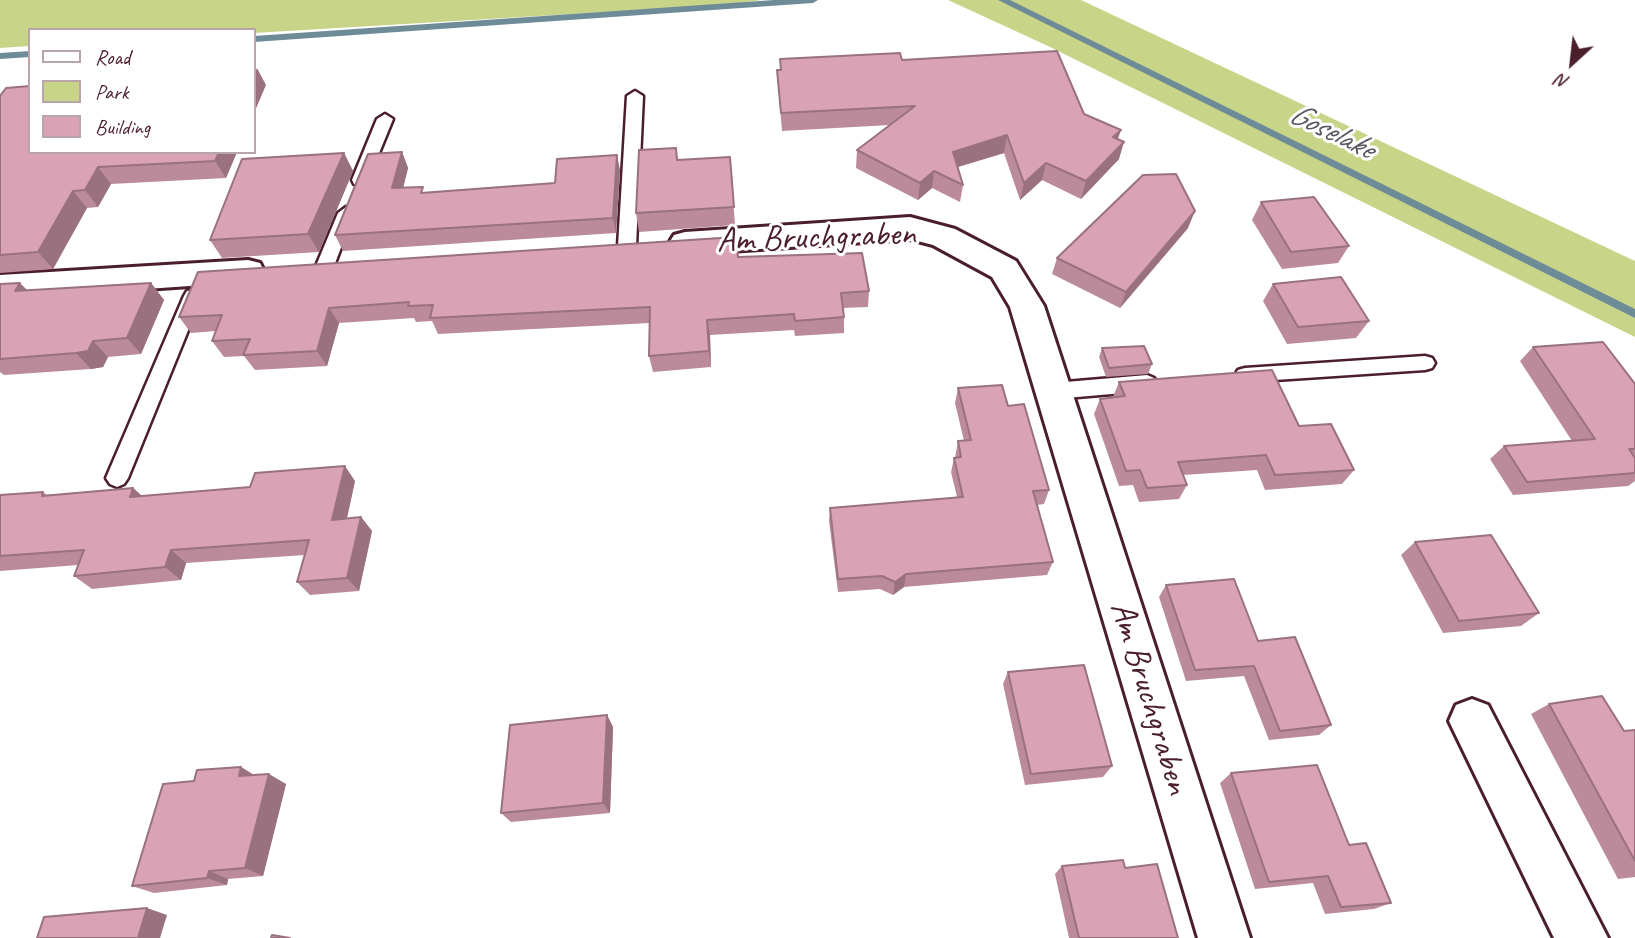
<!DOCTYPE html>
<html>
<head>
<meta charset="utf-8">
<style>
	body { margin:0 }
	#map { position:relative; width:1635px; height:938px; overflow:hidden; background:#fff; font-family:Caveat,sans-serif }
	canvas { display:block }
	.legend { position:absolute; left:28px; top:28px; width:228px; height:126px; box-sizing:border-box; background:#fff; border:2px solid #b7a5aa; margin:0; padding:9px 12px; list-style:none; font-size:21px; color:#4a1f2b }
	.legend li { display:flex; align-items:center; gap:14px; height:35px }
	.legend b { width:35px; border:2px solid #b7a5aa }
	.north { position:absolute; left:1537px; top:28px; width:70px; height:70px; -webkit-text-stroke:5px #fff; paint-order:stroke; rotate:207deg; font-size:19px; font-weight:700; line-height:28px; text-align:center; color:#4a1f2b }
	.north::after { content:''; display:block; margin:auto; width:24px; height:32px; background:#4a1f2b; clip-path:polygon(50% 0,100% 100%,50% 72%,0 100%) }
</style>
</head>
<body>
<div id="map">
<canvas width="1635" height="938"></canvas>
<ul class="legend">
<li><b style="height:9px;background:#fff"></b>Road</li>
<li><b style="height:19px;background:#c8d488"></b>Park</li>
<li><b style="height:19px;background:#daa2b5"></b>Building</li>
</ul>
<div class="north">N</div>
</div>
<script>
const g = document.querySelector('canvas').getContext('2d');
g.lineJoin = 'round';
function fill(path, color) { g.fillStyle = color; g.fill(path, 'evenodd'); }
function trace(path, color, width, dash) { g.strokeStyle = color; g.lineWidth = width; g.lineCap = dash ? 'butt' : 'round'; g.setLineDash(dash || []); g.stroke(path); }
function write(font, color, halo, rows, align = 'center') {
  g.font = font + ' Caveat,sans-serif'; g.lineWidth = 6; g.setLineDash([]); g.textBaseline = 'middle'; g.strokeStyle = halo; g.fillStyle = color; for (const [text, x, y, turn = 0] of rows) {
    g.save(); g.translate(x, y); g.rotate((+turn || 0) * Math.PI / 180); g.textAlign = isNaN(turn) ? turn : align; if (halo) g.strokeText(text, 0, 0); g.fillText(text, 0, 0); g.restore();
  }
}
fill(new Path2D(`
	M 0,0 L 762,0 L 723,5 L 254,33 L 254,30 L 30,30 L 30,46 L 0,48 Z
	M 948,0 L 1081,0 L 1635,261 L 1635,337 L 1048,46 Z`), '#c8d488');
fill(new Path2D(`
	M 774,0 L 818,0 L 813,3 L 254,42 L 254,36 Z
	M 998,0 L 1010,0 L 1635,309 L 1635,318 Z
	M 30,51 L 30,57 L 0,59 L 0,53 Z`), '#6d8c97');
const lane = new Path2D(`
	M 635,91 L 643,96 L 636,246 L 627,252 L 618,246 L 627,96 Z
	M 385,114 L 393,119 L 368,180 L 366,184 L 354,184 L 352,180 L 377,119 Z
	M 346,207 L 354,213 L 334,266 L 325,272 L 319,270 L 316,266 L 338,213 Z
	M 193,290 L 199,291 L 202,296 L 128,478 L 124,484 L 117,487 L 110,484 L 106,478 L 184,296 L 187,291 Z
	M 1425,356 L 1432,358 L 1435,363 L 1432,368 L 1425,370 L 1245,382 L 1238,380 L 1235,375 L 1238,370 L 1245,368 Z
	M 1147,375 L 1154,378 L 1157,383 L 1154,388 L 1147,391 L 1054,399 L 1047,396 L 1044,391 L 1047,386 L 1054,383 Z`);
const street = new Path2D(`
	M 910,217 L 955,229 L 1016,261 L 1044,306 L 1250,938 L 1198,938 L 1010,307 L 992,277 L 933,245 L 910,239 L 685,254 L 674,251 L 669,243 L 674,235 L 685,232 Z
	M 248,260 L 260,263 L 264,271 L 260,279 L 248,282 L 0,299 L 0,275 Z
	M 1472,699 L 1488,705 L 1608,938 L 1554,938 L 1449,721 L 1456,705 Z`);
trace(lane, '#4a1f2b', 5);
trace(street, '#4a1f2b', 6);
fill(lane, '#fff');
fill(street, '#fff');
fill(new Path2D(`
	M 902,60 L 1084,114 L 1118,139 L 1119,159 L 1081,199 L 1042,180 L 1020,200 L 1004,153 L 958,167 L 963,185 L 960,202 L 932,188 L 918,200 L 856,168 L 857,150 L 890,125 L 782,131 L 777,70 Z
	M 0,96 L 30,152 L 237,152 L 226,178 L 111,184 L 98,207 L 87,208 L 53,269 L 0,273 Z
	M 676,148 L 678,160 L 730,157 L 735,225 L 639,232 L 636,213 Z
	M 402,152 L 408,168 L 403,188 L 425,193 L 555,183 L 620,170 L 616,233 L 343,251 L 335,235 Z
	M 344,153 L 353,171 L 319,252 L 222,258 L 210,240 Z
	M 1261,202 L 1349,246 L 1338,263 L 1282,269 L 1252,220 Z
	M 1188,228 L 1120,308 L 1052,274 L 1057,258 Z
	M 738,257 L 869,291 L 868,307 L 843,308 L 844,317 L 844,333 L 795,336 L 794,330 L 710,335 L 711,367 L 653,372 L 649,356 L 650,323 L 438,334 L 432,321 L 416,322 L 414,318 L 339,323 L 327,366 L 255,370 L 244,356 L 224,357 L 212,341 L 216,331 L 191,333 L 179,317 Z
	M 151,283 L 164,300 L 141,354 L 108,357 L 103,367 L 91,369 L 4,375 L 0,372 L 0,284 L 28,291 Z
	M 1273,284 L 1369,321 L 1356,338 L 1287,344 L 1263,301 Z
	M 1533,347 L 1635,384 L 1635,481 L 1628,486 L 1513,495 L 1490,459 L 1504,446 L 1572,441 L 1520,361 Z
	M 1102,348 L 1152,364 L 1148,374 L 1106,377 L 1099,357 Z
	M 1119,382 L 1299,426 L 1354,470 L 1342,484 L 1265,490 L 1257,470 L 1183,475 L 1187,485 L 1179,499 L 1139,502 L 1133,485 L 1119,486 L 1094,414 L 1100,399 L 1113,397 Z
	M 958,388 L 1008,406 L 1049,490 L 1044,504 L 1037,505 L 1053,562 L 1047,575 L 904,587 L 893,595 L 880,589 L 838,592 L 829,521 L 830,508 L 957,497 L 951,472 L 954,458 L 955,458 L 958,441 L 964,441 L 955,403 Z
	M 355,481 L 347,519 L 361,517 L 372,531 L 359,591 L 310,595 L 297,582 L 305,555 L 186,563 L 181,580 L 92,589 L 74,576 L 78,565 L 0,571 L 0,495 L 43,492 L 47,495 L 133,488 L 142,496 Z
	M 1415,542 L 1539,613 L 1521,626 L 1443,633 L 1401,555 Z
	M 1166,585 L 1258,641 L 1331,725 L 1319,735 L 1269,740 L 1244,676 L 1186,681 L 1159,597 Z
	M 1008,672 L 1112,766 L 1103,777 L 1025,785 L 1003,684 Z
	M 1549,704 L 1624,731 L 1635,730 L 1635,877 L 1618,879 L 1531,714 Z
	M 607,715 L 613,727 L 610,813 L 511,822 L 501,813 Z
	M 241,767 L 253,775 L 286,784 L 263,876 L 228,879 L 227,885 L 154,893 L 132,886 L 194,781 Z
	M 1231,773 L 1349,845 L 1391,903 L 1374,909 L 1325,914 L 1313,883 L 1255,889 L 1220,783 Z
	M 1062,866 L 1125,868 L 1178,938 L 1069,938 L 1055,874 Z`), '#bb8b9c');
fill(new Path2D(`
	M 257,68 L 266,85 L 254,113 L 254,75 Z
	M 1121,130 L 1115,147 L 1113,137 Z
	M 1007,135 L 1004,153 L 951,169 L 953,152 Z
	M 1124,142 L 1119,159 L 1081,199 L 1086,181 Z
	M 219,152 L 237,152 L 226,178 L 215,161 Z
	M 402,152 L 408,168 L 399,204 L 392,188 Z
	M 344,153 L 353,171 L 319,252 L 308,234 Z
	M 617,155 L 620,170 L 616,233 L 613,218 Z
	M 1046,163 L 1042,180 L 1020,200 L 1024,183 Z
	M 98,167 L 111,184 L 98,207 L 85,190 Z
	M 934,171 L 932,188 L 918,200 L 920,183 Z
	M 73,191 L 87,208 L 53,269 L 38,252 Z
	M 1195,211 L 1188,228 L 1120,308 L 1126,292 Z
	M 20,283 L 36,299 L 15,291 Z
	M 151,283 L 164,300 L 141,354 L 127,338 Z
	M 329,308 L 339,323 L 327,366 L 317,351 Z
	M 707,320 L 710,335 L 711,367 L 709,351 Z
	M 93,341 L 108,357 L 103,367 L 91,369 L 76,353 Z
	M 345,466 L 355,481 L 343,534 L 332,520 Z
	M 133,488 L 149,502 L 130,497 Z
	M 361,517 L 372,531 L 359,591 L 347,578 Z
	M 171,550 L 186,563 L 181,580 L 165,567 Z
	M 906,574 L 904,587 L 893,595 L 895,582 Z
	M 607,715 L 613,727 L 610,813 L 603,803 Z
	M 241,767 L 259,778 L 239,776 Z
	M 269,774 L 286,784 L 263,876 L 245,868 Z
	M 209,871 L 228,879 L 227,885 L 207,878 Z
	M 147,908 L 167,915 L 160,938 L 138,938 Z`), '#99717f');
const building = new Path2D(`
	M 1057,51 L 1084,114 L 1121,130 L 1113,137 L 1124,142 L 1086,181 L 1046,163 L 1024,183 L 1007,135 L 953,152 L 963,185 L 934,171 L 920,183 L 857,150 L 915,106 L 781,113 L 777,70 L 781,70 L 780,59 L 900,53 L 902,60 Z
	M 30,86 L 30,152 L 219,152 L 215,161 L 98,167 L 85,190 L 73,191 L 38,252 L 0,255 L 0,96 L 6,88 Z
	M 676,148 L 677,160 L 730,157 L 734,207 L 636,213 L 639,150 Z
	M 402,152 L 392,188 L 423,187 L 421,193 L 555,183 L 557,159 L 617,155 L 613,218 L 335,235 L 368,154 Z
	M 344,153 L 308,234 L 210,240 L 242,159 Z
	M 1176,174 L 1195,211 L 1126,292 L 1057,258 L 1143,175 Z
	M 1314,197 L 1349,246 L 1291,252 L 1261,202 Z
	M 736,237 L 738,257 L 862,253 L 869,291 L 841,293 L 844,317 L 795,321 L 794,314 L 707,320 L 709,351 L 649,356 L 650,307 L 430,318 L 433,305 L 408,306 L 409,302 L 329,308 L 317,351 L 243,355 L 250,339 L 212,341 L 222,315 L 179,317 L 198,272 Z
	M 1341,277 L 1369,321 L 1298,327 L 1273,284 Z
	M 20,283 L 15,291 L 151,283 L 127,338 L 93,341 L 88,351 L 76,353 L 0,359 L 0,284 Z
	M 1603,342 L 1635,384 L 1635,449 L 1629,449 L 1635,458 L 1635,473 L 1527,482 L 1504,446 L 1595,439 L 1533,347 Z
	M 1144,346 L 1152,364 L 1109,368 L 1102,348 Z
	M 1272,370 L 1299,426 L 1331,424 L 1354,470 L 1275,475 L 1266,455 L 1178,462 L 1187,485 L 1147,488 L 1140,470 L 1126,471 L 1100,399 L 1125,396 L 1119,382 Z
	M 1002,385 L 1008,406 L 1024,404 L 1049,490 L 1033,491 L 1053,562 L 906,574 L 895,582 L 882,576 L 838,579 L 830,508 L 963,497 L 954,458 L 961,457 L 958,441 L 971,440 L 958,388 Z
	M 345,466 L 332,520 L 361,517 L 347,578 L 297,582 L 309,540 L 171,550 L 165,567 L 74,576 L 84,550 L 0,556 L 0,495 L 43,492 L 42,496 L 133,488 L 130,497 L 250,487 L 255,473 Z
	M 1491,535 L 1539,613 L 1459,621 L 1415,542 Z
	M 1234,579 L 1258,641 L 1295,637 L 1331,725 L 1280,731 L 1254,666 L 1195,670 L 1166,585 Z
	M 1084,665 L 1112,766 L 1031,774 L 1008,672 Z
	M 1602,696 L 1624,731 L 1635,730 L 1635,861 L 1549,704 Z
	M 607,715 L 603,803 L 501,813 L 510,725 Z
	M 1317,765 L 1349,845 L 1366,843 L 1391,903 L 1341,907 L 1328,876 L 1269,882 L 1231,773 Z
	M 241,767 L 239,776 L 269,774 L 245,868 L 209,871 L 207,878 L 132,886 L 163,784 L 194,781 L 197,770 Z
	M 1123,860 L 1125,868 L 1157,864 L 1178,938 L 1079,938 L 1062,866 Z
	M 147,908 L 138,938 L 37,938 L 44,917 Z
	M 272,935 L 290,938 L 271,938 Z`);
fill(building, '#daa2b5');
trace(building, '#99717f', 2);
write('italic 32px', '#5b5561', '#fff', [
	["Goselake",1331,132,26]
]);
write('35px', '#4a1f2b', '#fff', [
	["Am Bruchgraben",816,238,-2],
	["Am Bruchgraben",1149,698,73]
]);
</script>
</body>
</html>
